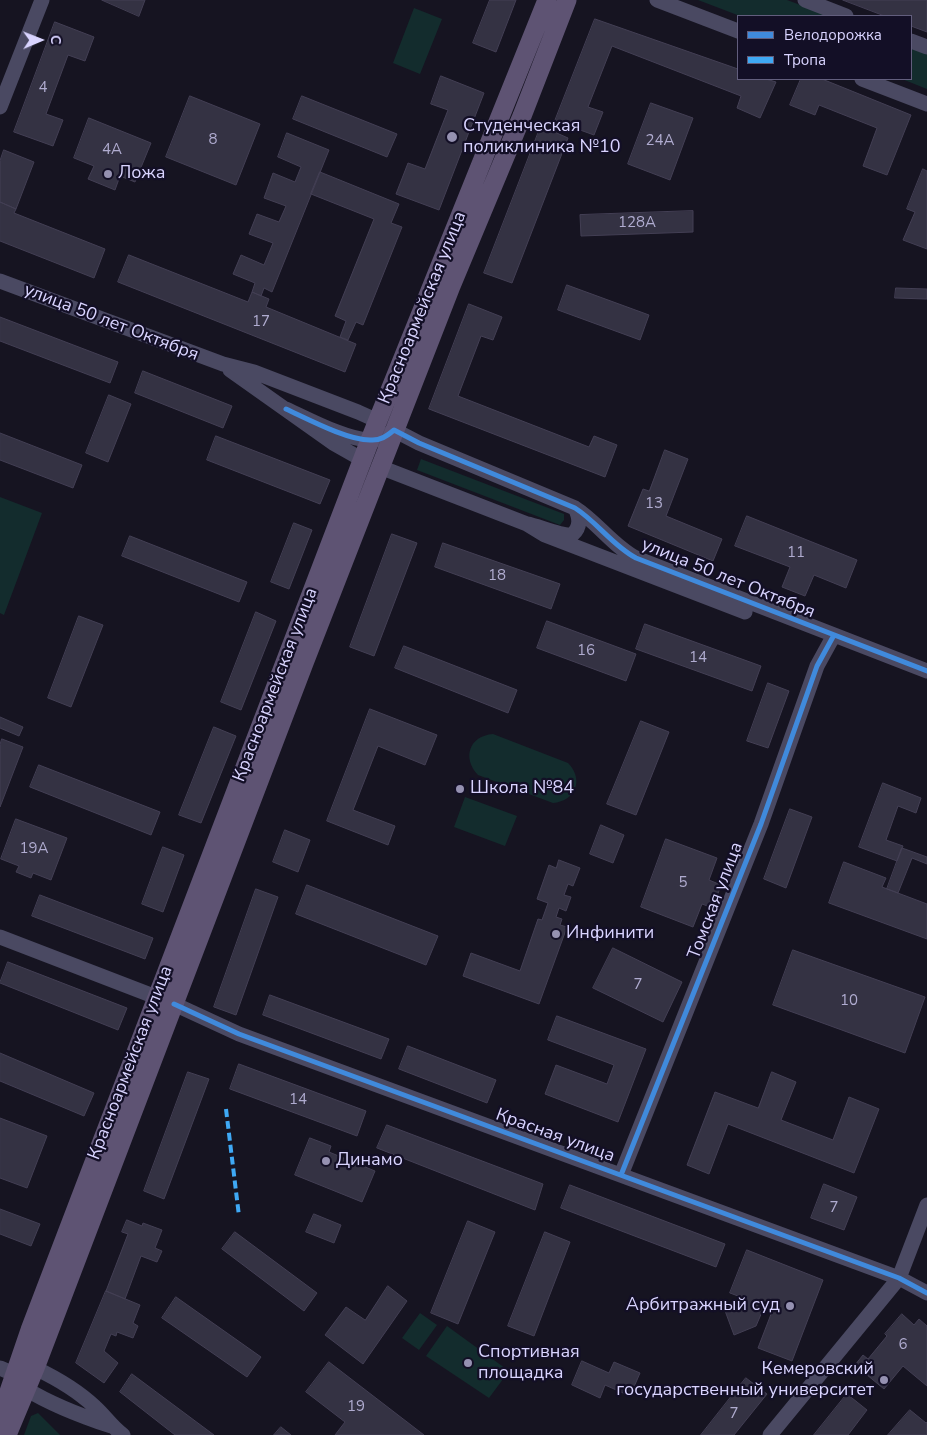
<!DOCTYPE html>
<html>
<head>
<meta charset="utf-8">
<style>
	body { margin:0 }
	#map { position:relative; width:927px; height:1435px; overflow:hidden; background:#161421; font-family:"Nunito Sans",sans-serif }
	canvas { display:block }
	.legend { position:absolute; left:737px; top:15px; width:175px; height:65px; box-sizing:border-box; background:#130f26; border:1px solid #625e7d; margin:0; padding:6px 9px; list-style:none; font-size:15px; color:#d9d4ff }
	.legend li { display:flex; align-items:center; gap:10px; height:25px }
	.legend b { width:25px; border:1px solid #625e7d }
	.north { position:absolute; left:15px; top:15px; width:50px; height:50px; -webkit-text-stroke:4px #130f26; paint-order:stroke; rotate:89deg; font-size:14px; font-weight:700; line-height:20px; text-align:center; color:#d9d4ff }
	.north::after { content:''; display:block; margin:auto; width:18px; height:22px; background:#d9d4ff; clip-path:polygon(50% 0,100% 100%,50% 72%,0 100%) }
</style>
</head>
<body>
<div id="map">
<canvas width="927" height="1435"></canvas>
<ul class="legend">
<li><b style="height:6px;background:#408adc"></b>Велодорожка</li>
<li><b style="height:6px;background:#3fa9f5"></b>Тропа</li>
</ul>
<div class="north">С</div>
</div>
<script>
const g = document.querySelector('canvas').getContext('2d');
g.lineJoin = 'round';
function fill(path, color) { g.fillStyle = color; g.fill(path, 'evenodd'); }
function trace(path, color, width, dash) { g.strokeStyle = color; g.lineWidth = width; g.lineCap = dash ? 'butt' : 'round'; g.setLineDash(dash || []); g.stroke(path); }
function write(font, color, halo, rows, align = 'center') {
  g.font = font + ' "Nunito Sans",sans-serif'; g.lineWidth = 4.5; g.setLineDash([]); g.textBaseline = 'middle'; g.strokeStyle = halo; g.fillStyle = color; for (const [text, x, y, turn = 0] of rows) {
    g.save(); g.translate(x, y); g.rotate((+turn || 0) * Math.PI / 180); g.textAlign = isNaN(turn) ? turn : align; if (halo) g.strokeText(text, 0, 0); g.fillText(text, 0, 0); g.restore();
  }
}
fill(new Path2D(`
	M 698,0 L 787,0 L 830,16 L 740,16 Z
	M 414,8 L 442,19 L 420,74 L 393,63 Z
	M 911,48 L 927,54 L 927,89 L 902,79 L 911,79 Z
	M 421,459 L 564,514 L 564,520 L 560,525 L 417,470 Z
	M 0,497 L 42,513 L 4,615 L 0,613 Z
	M 493,734 L 568,763 C 584,779 576,801 553,803 L 478,775 C 462,758 469,736 493,734 Z
	M 465,797 L 517,816 L 505,846 L 454,827 Z
	M 420,1313 L 437,1325 L 419,1350 L 402,1338 Z
	M 447,1326 L 509,1371 L 489,1398 L 426,1356 Z
	M 38,1413 L 60,1435 L 24,1435 L 31,1416 Z`), '#132c2d');
const building = new Path2D(`
	M 102,0 L 145,0 L 139,16 Z
	M 490,0 L 516,0 L 496,52 L 473,43 Z
	M 843,0 L 927,0 L 927,32 L 911,26 L 911,16 L 885,16 Z
	M 595,19 L 738,69 L 738,79 L 766,79 L 776,82 L 760,118 L 737,108 L 741,96 L 612,46 L 588,107 L 603,112 L 594,135 L 555,121 Z
	M 55,22 L 94,37 L 85,61 L 68,55 L 46,114 L 63,120 L 53,146 L 14,132 Z
	M 441,76 L 484,93 L 439,210 L 396,194 L 408,163 L 425,169 L 448,110 L 431,104 Z
	M 801,79 L 822,79 L 911,115 L 887,175 L 863,166 L 877,128 L 819,105 L 815,115 L 790,105 Z
	M 190,96 L 260,124 L 236,185 L 166,157 Z
	M 302,96 L 397,134 L 387,157 L 293,119 Z
	M 651,103 L 693,118 L 670,180 L 628,164 Z
	M 89,118 L 151,143 L 135,182 L 120,176 L 115,190 L 88,179 L 94,166 L 74,158 Z
	M 541,126 L 568,138 L 512,283 L 484,273 Z
	M 287,133 L 329,150 L 272,292 L 264,288 L 261,296 L 252,292 L 255,283 L 233,274 L 241,255 L 264,265 L 273,243 L 249,234 L 257,214 L 279,222 L 286,206 L 264,198 L 273,173 L 295,182 L 301,167 L 278,157 Z
	M 4,150 L 34,162 L 16,209 L 0,202 L 0,161 Z
	M 923,169 L 927,171 L 927,249 L 903,240 L 915,212 L 907,209 Z
	M 320,172 L 399,204 L 391,223 L 402,227 L 363,325 L 356,322 L 348,340 L 340,337 L 346,321 L 335,316 L 374,219 L 311,194 Z
	M 0,202 L 16,209 L 14,213 L 105,249 L 94,278 L 0,241 Z
	M 693,211 L 693,232 L 581,236 L 580,215 Z
	M 129,255 L 248,302 L 252,292 L 269,299 L 266,307 L 356,344 L 345,372 L 118,282 Z
	M 567,285 L 649,315 L 640,340 L 558,310 Z
	M 896,288 L 927,289 L 927,299 L 895,298 Z
	M 469,304 L 502,317 L 493,340 L 481,336 L 458,396 L 589,447 L 594,436 L 617,445 L 605,477 L 429,409 Z
	M 0,317 L 118,362 L 110,383 L 0,341 Z
	M 143,371 L 232,406 L 223,428 L 135,393 Z
	M 109,395 L 131,404 L 108,462 L 86,453 Z
	M 0,433 L 82,465 L 73,488 L 0,460 Z
	M 216,436 L 330,480 L 320,504 L 207,460 Z
	M 665,450 L 688,459 L 666,516 L 722,539 L 713,561 L 628,526 L 643,489 L 649,491 Z
	M 747,516 L 857,560 L 846,588 L 814,575 L 805,596 L 782,587 L 790,567 L 735,546 Z
	M 294,523 L 312,530 L 289,589 L 271,582 Z
	M 392,534 L 417,543 L 374,656 L 350,647 Z
	M 130,536 L 247,582 L 239,602 L 122,556 Z
	M 443,543 L 560,584 L 551,609 L 435,567 Z
	M 256,612 L 276,621 L 241,710 L 221,702 Z
	M 79,616 L 103,625 L 71,707 L 48,698 Z
	M 547,621 L 636,654 L 626,681 L 537,648 Z
	M 645,624 L 761,666 L 752,691 L 636,649 Z
	M 404,646 L 517,690 L 508,713 L 395,668 Z
	M 768,683 L 789,691 L 768,748 L 747,741 Z
	M 370,709 L 437,735 L 425,765 L 378,746 L 353,810 L 395,826 L 388,845 L 327,821 Z
	M 0,717 L 23,727 L 19,736 L 0,728 Z
	M 641,721 L 669,732 L 636,815 L 607,804 Z
	M 214,727 L 236,736 L 201,823 L 179,815 Z
	M 2,739 L 23,747 L 0,807 L 0,745 Z
	M 39,765 L 160,812 L 151,835 L 30,787 Z
	M 883,783 L 921,798 L 916,813 L 898,806 L 886,840 L 903,846 L 897,861 L 859,847 Z
	M 790,809 L 812,817 L 786,888 L 764,879 Z
	M 16,819 L 67,838 L 51,880 L 33,873 L 31,878 L 16,872 L 19,866 L 1,859 Z
	M 601,825 L 624,835 L 613,863 L 590,854 Z
	M 285,830 L 310,840 L 298,872 L 273,862 Z
	M 666,839 L 717,858 L 709,880 L 721,885 L 713,908 L 702,904 L 693,927 L 641,907 Z
	M 163,847 L 184,855 L 163,912 L 142,904 Z
	M 902,848 L 927,857 L 927,864 L 912,858 L 898,893 L 887,889 Z
	M 559,860 L 580,868 L 573,886 L 568,884 L 564,895 L 571,897 L 566,911 L 559,908 L 556,917 L 562,919 L 560,925 L 567,927 L 539,1004 L 463,976 L 471,953 L 520,971 L 538,919 L 542,920 L 548,903 L 537,899 L 549,865 L 556,868 Z
	M 844,862 L 886,878 L 882,887 L 927,904 L 927,939 L 829,903 Z
	M 307,885 L 438,936 L 426,965 L 296,914 Z
	M 256,889 L 278,897 L 236,1015 L 214,1007 Z
	M 40,895 L 153,938 L 145,959 L 32,916 Z
	M 613,948 L 682,982 L 663,1022 L 593,988 Z
	M 793,950 L 925,997 L 905,1053 L 773,1005 Z
	M 8,962 L 127,1008 L 118,1030 L 0,983 Z
	M 270,995 L 389,1039 L 381,1059 L 263,1015 Z
	M 557,1016 L 646,1049 L 618,1122 L 545,1094 L 556,1065 L 607,1084 L 614,1065 L 548,1040 Z
	M 408,1046 L 496,1080 L 487,1103 L 399,1069 Z
	M 0,1053 L 94,1093 L 84,1116 L 0,1081 Z
	M 239,1064 L 366,1111 L 357,1136 L 230,1089 Z
	M 188,1072 L 209,1079 L 164,1199 L 144,1191 Z
	M 772,1072 L 796,1082 L 781,1120 L 833,1140 L 849,1097 L 879,1109 L 854,1173 L 728,1124 L 709,1174 L 687,1165 L 715,1092 L 758,1108 Z
	M 0,1118 L 47,1136 L 27,1188 L 0,1178 Z
	M 387,1125 L 543,1184 L 535,1210 L 377,1148 Z
	M 310,1138 L 331,1146 L 329,1152 L 375,1171 L 362,1202 L 295,1175 Z
	M 824,1184 L 857,1197 L 844,1230 L 811,1218 Z
	M 570,1185 L 725,1244 L 716,1267 L 561,1208 Z
	M 0,1209 L 40,1224 L 31,1246 L 0,1234 Z
	M 314,1214 L 341,1225 L 334,1243 L 306,1232 Z
	M 127,1220 L 142,1226 L 143,1223 L 162,1230 L 155,1248 L 162,1251 L 157,1262 L 141,1256 L 125,1299 L 106,1291 L 128,1234 L 122,1232 Z
	M 468,1221 L 495,1232 L 458,1324 L 431,1313 Z
	M 235,1232 L 317,1293 L 304,1311 L 222,1249 Z
	M 545,1232 L 570,1242 L 534,1336 L 508,1326 Z
	M 747,1250 L 823,1280 L 792,1361 L 758,1348 L 773,1309 L 765,1305 L 756,1326 L 734,1335 L 724,1308 L 746,1299 L 730,1293 Z
	M 388,1286 L 407,1301 L 363,1364 L 325,1335 L 346,1307 L 365,1320 Z
	M 106,1291 L 140,1305 L 133,1323 L 138,1326 L 133,1338 L 117,1332 L 116,1336 L 111,1334 L 104,1351 L 118,1363 L 104,1383 L 76,1363 Z
	M 176,1297 L 261,1357 L 247,1377 L 162,1318 Z
	M 902,1314 L 914,1325 L 919,1319 L 927,1326 L 927,1386 L 903,1366 L 884,1389 L 855,1365 L 863,1355 L 868,1359 L 887,1336 L 885,1334 Z
	M 582,1361 L 609,1373 L 614,1362 L 640,1373 L 630,1396 L 605,1385 L 600,1398 L 572,1385 Z
	M 329,1362 L 424,1435 L 335,1435 L 345,1422 L 306,1392 Z
	M 132,1374 L 214,1435 L 175,1435 L 120,1392 Z
	M 746,1378 L 767,1394 L 734,1435 L 701,1435 Z
	M 847,1394 L 867,1410 L 848,1435 L 814,1435 Z
	M 910,1410 L 926,1423 L 927,1422 L 927,1435 L 888,1435 Z
	M 281,1427 L 291,1435 L 274,1435 Z`);
fill(building, '#343243');
trace(building, '#433f54', 1);
trace(new Path2D(`
	M 657,0 L 738,31
	M 805,0 L 846,16
	M 911,41 L 927,47
	M 862,79 L 927,104
	M 0,107 L 42,0
	M 0,281 L 223,364 L 254,372 L 358,412 L 378,421
	M 230,370 L 333,443 L 363,460
	M 286,409 C 308,419 347,440 370,440 C 380,441 387,436 394,430 L 419,443 L 575,508 C 597,522 613,546 636,558 L 927,671
	M 380,467 L 527,524 C 538,526 564,537 572,535 C 581,527 580,518 575,508
	M 527,524 L 545,535 L 745,612
	M 0,937 L 156,997
	M 174,1004 L 239,1034 L 899,1278 L 927,1293
	M 621,1175 L 761,824 L 817,666 L 834,635
	M 0,1368 L 14,1374
	M 35,1368 C 56,1378 78,1391 95,1407 C 105,1416 112,1427 123,1435
	M 26,1389 C 52,1405 81,1416 111,1426
	M 770,1435 L 899,1278 L 927,1205`), '#4a4962', 15);
trace(new Path2D(`
	M 0,1418 L 30,1330 L 370,440 L 547,0
	M 7,1435 L 35,1368 L 304,663 L 451,286 L 522,116 L 567,0`), '#5e5373', 19);
trace(new Path2D(`
	M 226,1109 L 239,1216`), '#3fa9f5', 4, [8, 4]);
trace(new Path2D(`
	M 286,409 C 308,419 347,440 370,440 C 380,441 387,436 394,430 L 419,443 L 575,508 C 597,522 613,546 636,558 L 927,671
	M 174,1004 L 239,1034 L 899,1278 L 927,1293
	M 621,1175 L 761,824 L 817,666 L 834,635`), '#408adc', 5);
for (const [x, y, r, color] of [
	[452,137,6,"#9591b1"],
	[108,174,5,"#9591b1"],
	[460,789,5,"#9591b1"],
	[556,934,5,"#9591b1"],
	[326,1161,5,"#9591b1"],
	[790,1306,5,"#9591b1"],
	[468,1363,5,"#9591b1"],
	[884,1380,5,"#9591b1"]
]) { const dot = new Path2D(); dot.arc(x, y, r, 0, 2 * Math.PI); g.fillStyle = color; g.fill(dot); trace(dot, '#130f26', 2); }
write('15px', '#b0acd0', null, [
	["4",43,88],
	["8",213,140],
	["24А",660,141],
	["4А",112,150],
	["128А",637,223],
	["17",261,322],
	["13",654,504],
	["11",796,553],
	["18",497,576],
	["16",586,651],
	["14",698,658],
	["19А",34,849],
	["5",683,883],
	["7",638,985],
	["10",849,1001],
	["14",298,1100],
	["7",834,1208],
	["6",903,1345],
	["19",356,1407],
	["7",734,1414]
]);
write('18px', '#d9d4ff', '#130f26', [
	["Студенческая",463,127],
	["поликлиника №10",463,148],
	["Ложа",118,174],
	["Школа №84",470,789],
	["Инфинити",566,934],
	["Динамо",336,1161],
	["Арбитражный суд",780,1306,"right"],
	["Спортивная",478,1353],
	["площадка",478,1374],
	["Кемеровский",874,1370,"right"],
	["государственный университет",874,1391,"right"]
], 'left');
write('18px', '#d9d4ff', '#130f26', [
	["Красноармейская улица",423,308,-68],
	["улица 50 лет Октября",111,323,21],
	["улица 50 лет Октября",728,579,22],
	["Красноармейская улица",276,685,-69],
	["Томская улица",716,901,-69],
	["Красноармейская улица",131,1063,-69],
	["Красная улица",555,1136,20]
]);
</script>
</body>
</html>
